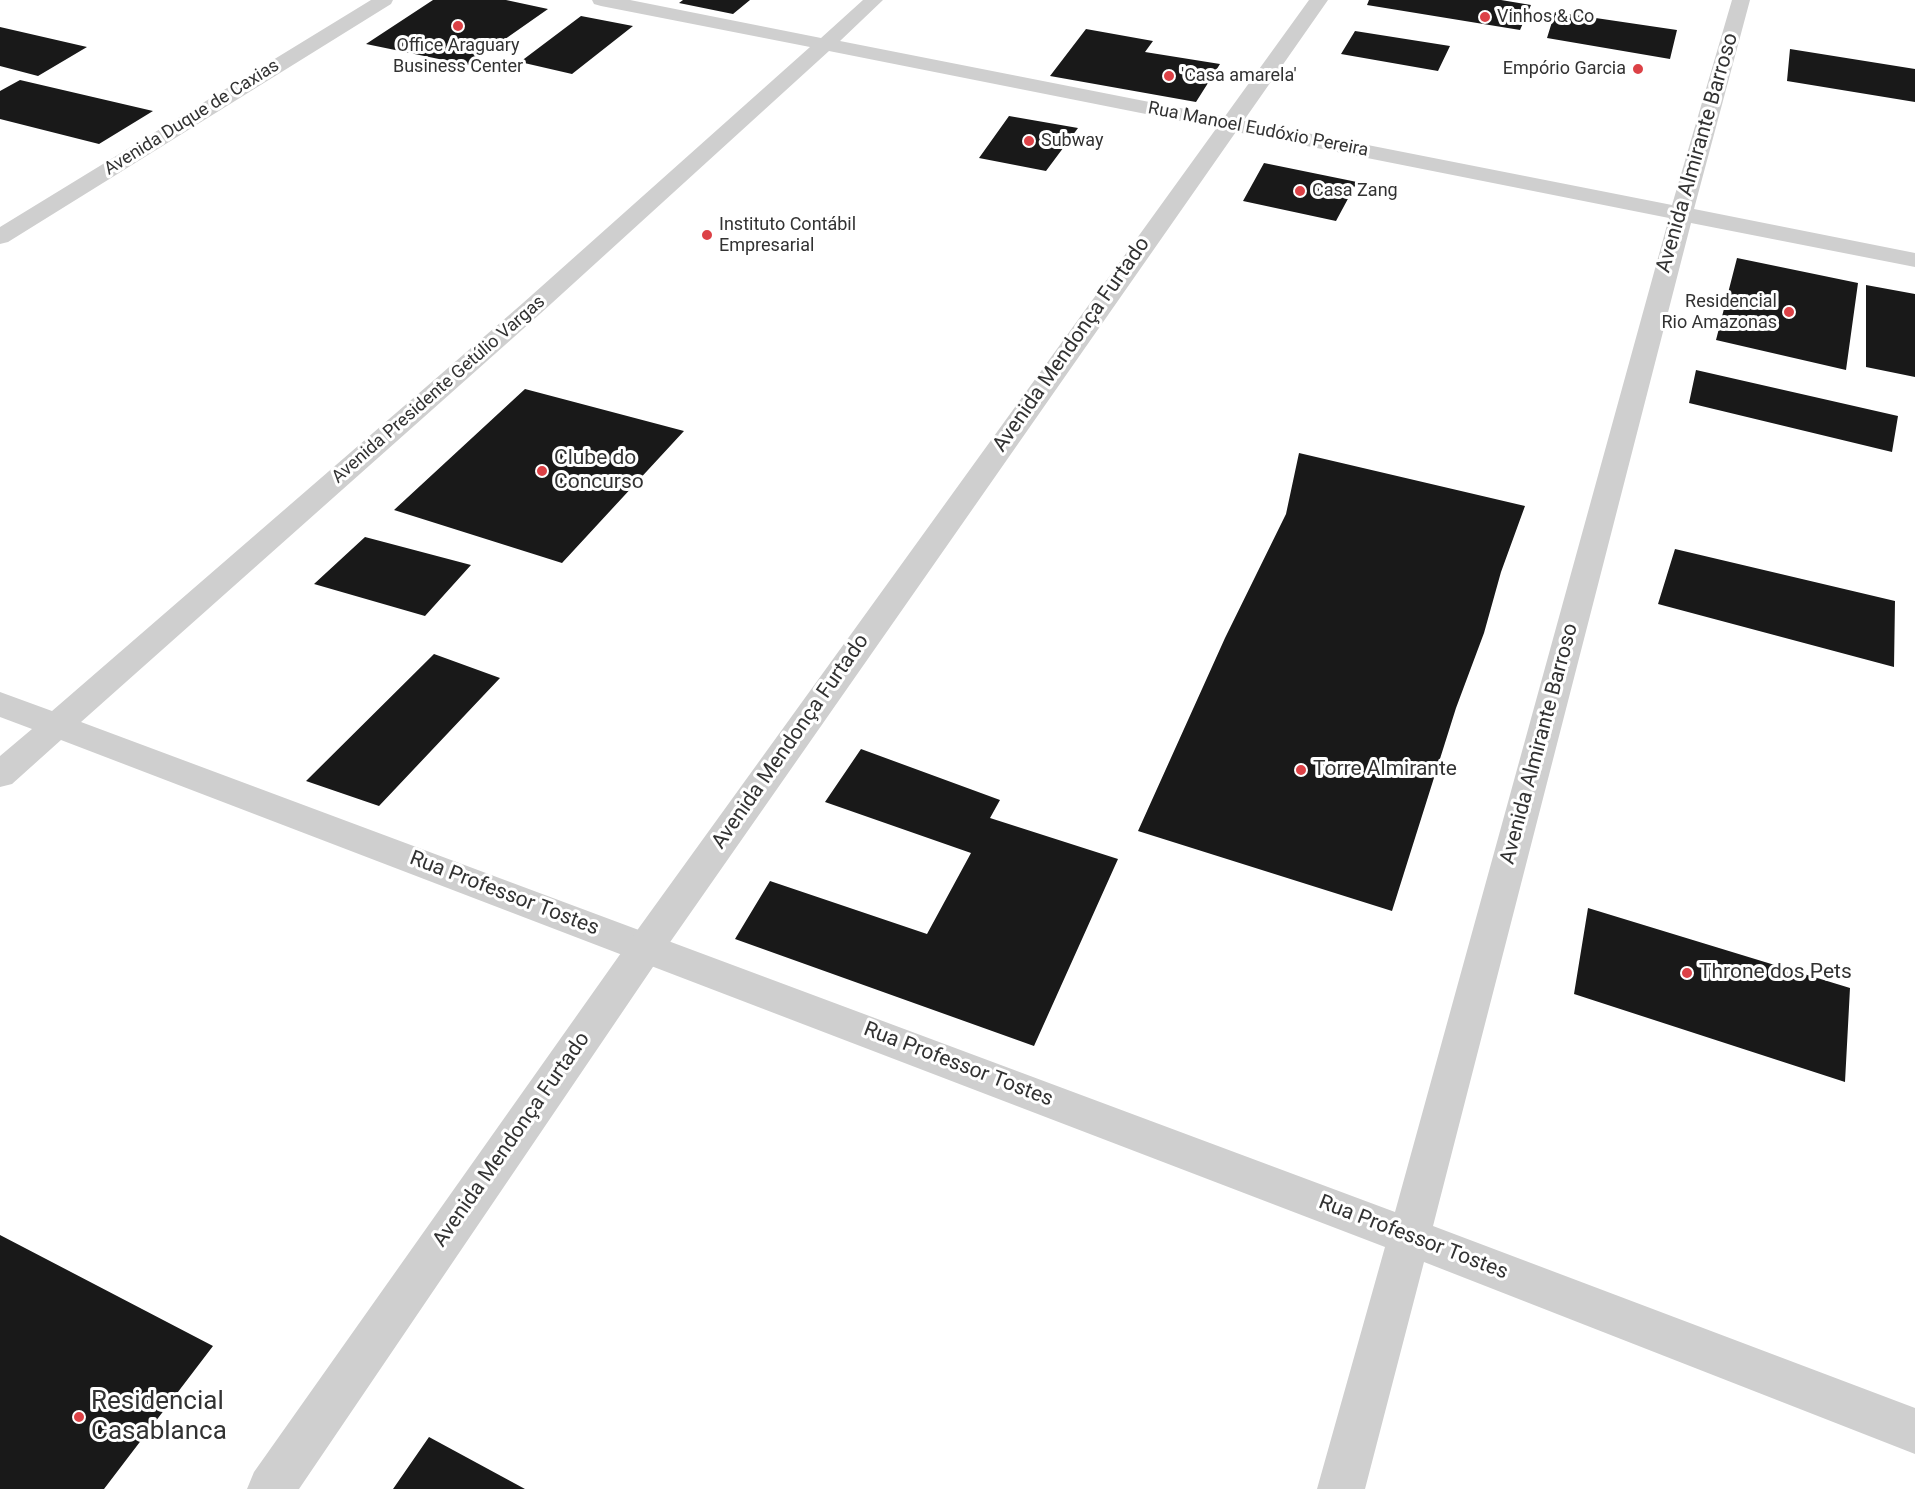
<!DOCTYPE html>
<html>
<head>
<meta charset="utf-8">
<style>
	body { margin:0 }
	canvas { display:block; background:#fff }
</style>
</head>
<body>
<canvas width="1915" height="1489"></canvas>
<script>
const g = document.querySelector('canvas').getContext('2d');
g.lineJoin = 'round';
function fill(path, color) { g.fillStyle = color; g.fill(path, 'evenodd'); }
function trace(path, color, width, dash) { g.strokeStyle = color; g.lineWidth = width; g.lineCap = dash ? 'butt' : 'round'; g.setLineDash(dash || []); g.stroke(path); }
function write(font, color, halo, rows, align = 'center') {
  g.font = font + ' Roboto,sans-serif'; g.lineWidth = 6; g.setLineDash([]); g.textBaseline = 'middle'; g.strokeStyle = halo; g.fillStyle = color; for (const [text, x, y, turn = 0] of rows) {
    g.save(); g.translate(x, y); g.rotate((+turn || 0) * Math.PI / 180); g.textAlign = isNaN(turn) ? turn : align; if (halo) g.strokeText(text, 0, 0); g.fillText(text, 0, 0); g.restore();
  }
}
fill(new Path2D(`
	M 433,0 L 506,0 L 548,9 L 468,65 L 366,44 Z
	M 683,0 L 750,0 L 733,14 L 679,3 Z
	M 1369,0 L 1501,0 L 1531,5 L 1520,30 L 1367,5 Z
	M 1555,12 L 1677,30 L 1670,59 L 1547,38 Z
	M 581,16 L 633,26 L 572,74 L 520,62 Z
	M 0,27 L 87,47 L 38,76 L 0,66 Z
	M 1086,29 L 1153,41 L 1145,52 L 1220,64 L 1196,102 L 1050,76 Z
	M 1355,31 L 1450,46 L 1438,71 L 1341,54 Z
	M 1790,49 L 1915,69 L 1915,102 L 1787,81 Z
	M 20,80 L 153,111 L 99,144 L 0,119 L 0,91 Z
	M 1009,116 L 1078,128 L 1046,171 L 979,158 Z
	M 1264,163 L 1357,182 L 1336,221 L 1243,201 Z
	M 1737,258 L 1858,283 L 1846,370 L 1716,340 Z
	M 1866,285 L 1915,294 L 1915,377 L 1866,367 Z
	M 1696,370 L 1898,416 L 1892,452 L 1689,403 Z
	M 525,389 L 684,431 L 562,563 L 394,510 Z
	M 1299,453 L 1525,506 L 1501,572 L 1484,633 L 1456,708 L 1392,911 L 1138,831 L 1225,638 L 1286,514 Z
	M 365,537 L 471,565 L 425,616 L 314,584 Z
	M 1675,549 L 1895,601 L 1894,667 L 1658,604 Z
	M 434,654 L 500,678 L 379,806 L 306,781 Z
	M 861,749 L 1000,800 L 990,818 L 1118,859 L 1034,1046 L 735,939 L 770,881 L 927,934 L 971,853 L 825,802 Z
	M 1588,908 L 1850,988 L 1845,1082 L 1574,994 Z
	M 0,1235 L 213,1346 L 104,1489 L 0,1489 Z
	M 429,1437 L 525,1489 L 393,1489 Z`), '#191919');
fill(new Path2D(`
	M 371,0 L 393,0 L 391,4 L 8,242 L 0,244 L 0,227 Z
	M 592,0 L 630,0 L 821,38 L 863,0 L 883,0 L 840,41 L 1672,205 L 1732,0 L 1750,0 L 1694,209 L 1915,253 L 1915,267 L 1691,223 L 1433,1226 L 1915,1408 L 1915,1454 L 1424,1262 L 1365,1489 L 1317,1489 L 1385,1247 L 61,740 L 12,784 L 0,787 L 0,756 L 32,729 L 0,717 L 0,692 L 52,711 L 523,303 L 810,47 L 601,6 L 594,4 ZM 829,51 L 1669,218 L 1395,1212 L 81,722 L 541,313 Z`), '#cfcfcf');
fill(new Path2D(`
	M 1309,0 L 1328,0 L 659,958 L 299,1489 L 247,1489 L 254,1472 L 633,936 Z`), '#cfcfcf');
for (const [x, y, r, color] of [
	[1485,17,6,"#dc4146"],
	[458,26,6,"#dc4146"],
	[1638,69,6,"#dc4146"],
	[1169,76,6,"#dc4146"],
	[1029,141,6,"#dc4146"],
	[1300,191,6,"#dc4146"],
	[707,235,6,"#dc4146"],
	[1789,312,6,"#dc4146"],
	[542,471,6,"#dc4146"],
	[1301,770,6,"#dc4146"],
	[1687,973,6,"#dc4146"],
	[79,1417,6,"#dc4146"]
]) { const dot = new Path2D(); dot.arc(x, y, r, 0, 2 * Math.PI); g.fillStyle = color; g.fill(dot); trace(dot, '#fff', 2); }
write('18px', '#323232', '#fff', [
	["Vinhos & Co",1497,17],
	["Office Araguary",458,46,"center"],
	["Business Center",458,67,"center"],
	["Empório Garcia",1626,69,"right"],
	["'Casa amarela'",1181,76],
	["Subway",1041,141],
	["Casa Zang",1312,191],
	["Instituto Contábil",719,225],
	["Empresarial",719,246],
	["Residencial",1777,302,"right"],
	["Rio Amazonas",1777,323,"right"]
], 'left');
write('18px', '#323232', '#fff', [
	["Avenida Duque de Caxias",192,118,-32],
	["Rua Manoel Eudóxio Pereira",1258,130,11],
	["Avenida Presidente Getúlio Vargas",439,390,-41]
]);
write('21px', '#323232', '#fff', [
	["Avenida Almirante Barroso",1698,153,-74],
	["Avenida Mendonça Furtado",1072,345,-55],
	["Avenida Mendonça Furtado",791,742,-55],
	["Avenida Almirante Barroso",1540,744,-75],
	["Rua Professor Tostes",504,894,21],
	["Rua Professor Tostes",958,1065,21],
	["Avenida Mendonça Furtado",512,1140,-55],
	["Rua Professor Tostes",1413,1238,21]
]);
write('21px', '#323232', '#fff', [
	["Clube do",554,459],
	["Concurso",554,483],
	["Torre Almirante",1313,770],
	["Throne dos Pets",1699,973]
], 'left');
write('26px', '#323232', '#fff', [
	["Residencial",91,1402],
	["Casablanca",91,1432]
], 'left');
</script>
</body>
</html>
